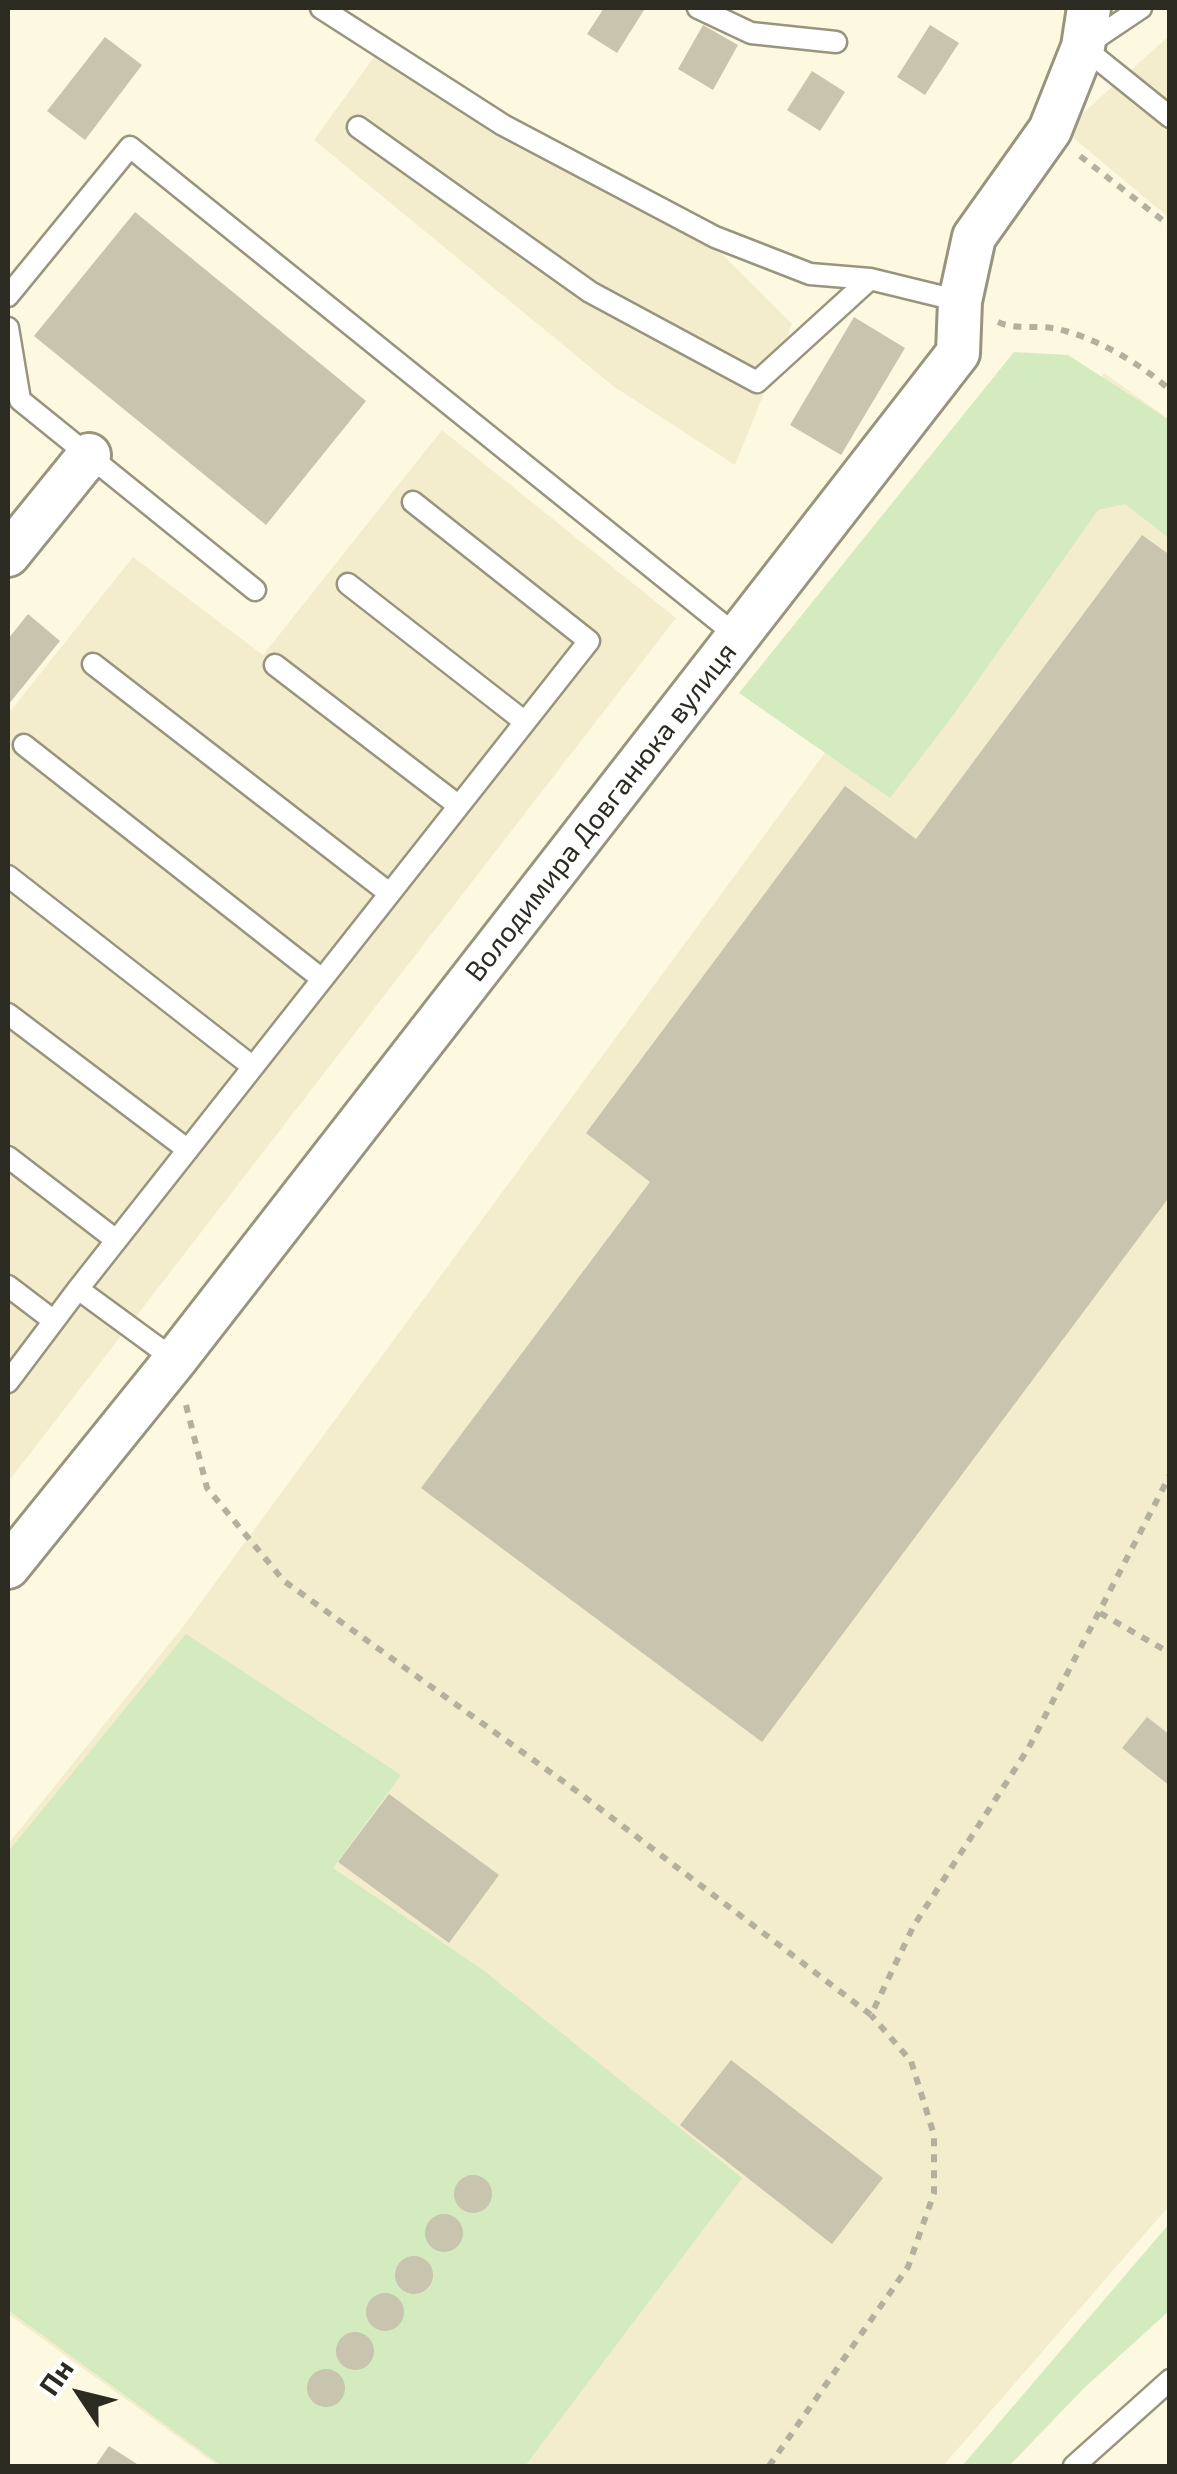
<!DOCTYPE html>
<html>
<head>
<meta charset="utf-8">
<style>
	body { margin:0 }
	#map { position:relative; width:1177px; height:2474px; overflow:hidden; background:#fdf8e0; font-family:"Exo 2",sans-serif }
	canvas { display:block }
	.frame { position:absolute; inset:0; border:10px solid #2c2b22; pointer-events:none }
	.north { position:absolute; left:30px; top:2344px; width:100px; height:100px; -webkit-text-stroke:8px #fff; paint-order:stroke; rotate:305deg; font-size:28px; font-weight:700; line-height:40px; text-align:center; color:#2c2b22 }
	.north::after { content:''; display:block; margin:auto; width:35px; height:45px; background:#2c2b22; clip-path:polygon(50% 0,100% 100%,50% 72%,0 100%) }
</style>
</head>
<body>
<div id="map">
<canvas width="1177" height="2474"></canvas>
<div class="frame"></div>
<div class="north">Пн</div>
</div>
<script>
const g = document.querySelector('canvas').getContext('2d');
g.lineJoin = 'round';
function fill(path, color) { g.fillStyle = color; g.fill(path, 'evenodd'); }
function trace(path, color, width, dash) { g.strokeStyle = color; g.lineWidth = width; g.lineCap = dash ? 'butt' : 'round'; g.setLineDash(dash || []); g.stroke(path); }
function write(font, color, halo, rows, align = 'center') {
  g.font = font + ' "Exo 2",sans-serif'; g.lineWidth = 10; g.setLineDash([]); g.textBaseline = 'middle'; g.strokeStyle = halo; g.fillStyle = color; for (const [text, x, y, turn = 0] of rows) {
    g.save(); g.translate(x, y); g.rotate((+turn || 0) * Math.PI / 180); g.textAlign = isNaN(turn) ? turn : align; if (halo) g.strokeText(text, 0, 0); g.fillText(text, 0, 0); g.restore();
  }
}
fill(new Path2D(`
	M 1169,36 L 1169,218 L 1064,130 Z
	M 374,57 L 504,140 L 723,255 L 792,324 L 735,465 L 613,386 L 314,140 Z
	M 1104,373 L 1170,420 L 1169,2206 L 943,2466 L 218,2466 L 8,2314 L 8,1844 L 182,1628 Z
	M 442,430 L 676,618 L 8,1482 L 8,714 L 133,557 L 263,655 Z`), '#f3edce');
fill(new Path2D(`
	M 1014,352 L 1068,355 L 1169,420 L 1169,538 L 1125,504 L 1098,510 L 954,714 L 890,798 L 739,693 Z
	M 186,1634 L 401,1775 L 333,1868 L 483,1970 L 742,2178 L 525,2466 L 222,2466 L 8,2310 L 8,1852 Z
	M 1169,2224 L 1169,2311 L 1084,2388 L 1009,2466 L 962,2466 Z`), '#d3ebbf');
fill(new Path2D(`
	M 604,8 L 640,8 L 644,10 L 617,53 L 587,34 Z
	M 703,25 L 738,45 L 713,90 L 678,69 Z
	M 930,25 L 959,43 L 925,95 L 897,77 Z
	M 105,37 L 142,65 L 85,140 L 47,111 Z
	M 812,71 L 845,92 L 820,131 L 787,110 Z
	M 135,212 L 366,401 L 266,525 L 34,336 Z
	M 854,317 L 905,348 L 841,455 L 790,425 Z
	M 1142,535 L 1170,555 L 1170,1196 L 762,1742 L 421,1488 L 650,1182 L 586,1133 L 845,786 L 916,839 Z
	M 28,614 L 60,641 L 8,705 L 8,639 Z
	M 1147,1717 L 1170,1735 L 1170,1786 L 1122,1748 Z
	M 389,1794 L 499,1875 L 449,1943 L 338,1862 Z
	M 731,2060 L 883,2178 L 832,2244 L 680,2125 Z
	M454 2194a19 19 0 1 1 38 0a19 19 0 1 1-38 0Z
	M425 2233a19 19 0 1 1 38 0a19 19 0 1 1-38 0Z
	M395 2275a19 19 0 1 1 38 0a19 19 0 1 1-38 0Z
	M366 2312a19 19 0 1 1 38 0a19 19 0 1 1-38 0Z
	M336 2351a19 19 0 1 1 38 0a19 19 0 1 1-38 0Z
	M307 2388a19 19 0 1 1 38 0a19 19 0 1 1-38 0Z
	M 109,2446 L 140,2466 L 95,2466 Z`), '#c8c4ad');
const service = new Path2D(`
	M 321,8 L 503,125 L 715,237 L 810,274 L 870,279 L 960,301
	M 698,8 L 751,33 L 836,42
	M 1141,8 L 1083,47 L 1170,117
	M 358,127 L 590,292 L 757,382 L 870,279
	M 8,296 L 130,147 L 737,636
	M 8,328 L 20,400 L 255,590
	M 348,584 L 525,722
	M 93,664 L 389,893
	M 275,665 L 459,806
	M 24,745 L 322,979
	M 8,876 L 253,1067
	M 8,1014 L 188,1150
	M 8,1157 L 116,1240
	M 8,1286 L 54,1321
	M 175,1360 L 78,1289 L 589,641 L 413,502
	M 8,1382 L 78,1289
	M 1074,2466 L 1170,2380`);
const minor = new Path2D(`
	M 8,555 L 89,455
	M 8,1567 L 175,1360 L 958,353 L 960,301 L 974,237 L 1050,130 L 1083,47 L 1089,8`);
trace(service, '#98947e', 25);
trace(minor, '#98947e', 48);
trace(new Path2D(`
	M 1080,156 L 1170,226
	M 998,322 C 1015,330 1034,325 1052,328 C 1092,335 1140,363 1170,390
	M 186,1405 L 207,1488 L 284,1581 L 578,1792 L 871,2015 L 913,1927 L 1028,1749 L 1170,1475
	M 1100,1613 L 1170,1653
	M 769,2466 L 908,2267 L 934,2193 L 934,2135 L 911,2061 L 871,2015`), '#b4b09e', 6, [8, 8]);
trace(service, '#fff', 20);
trace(minor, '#fff', 42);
write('28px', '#2c2b22', '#fff', [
	["Володимира Довганюка вулиця",601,812,-52]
]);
</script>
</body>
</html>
